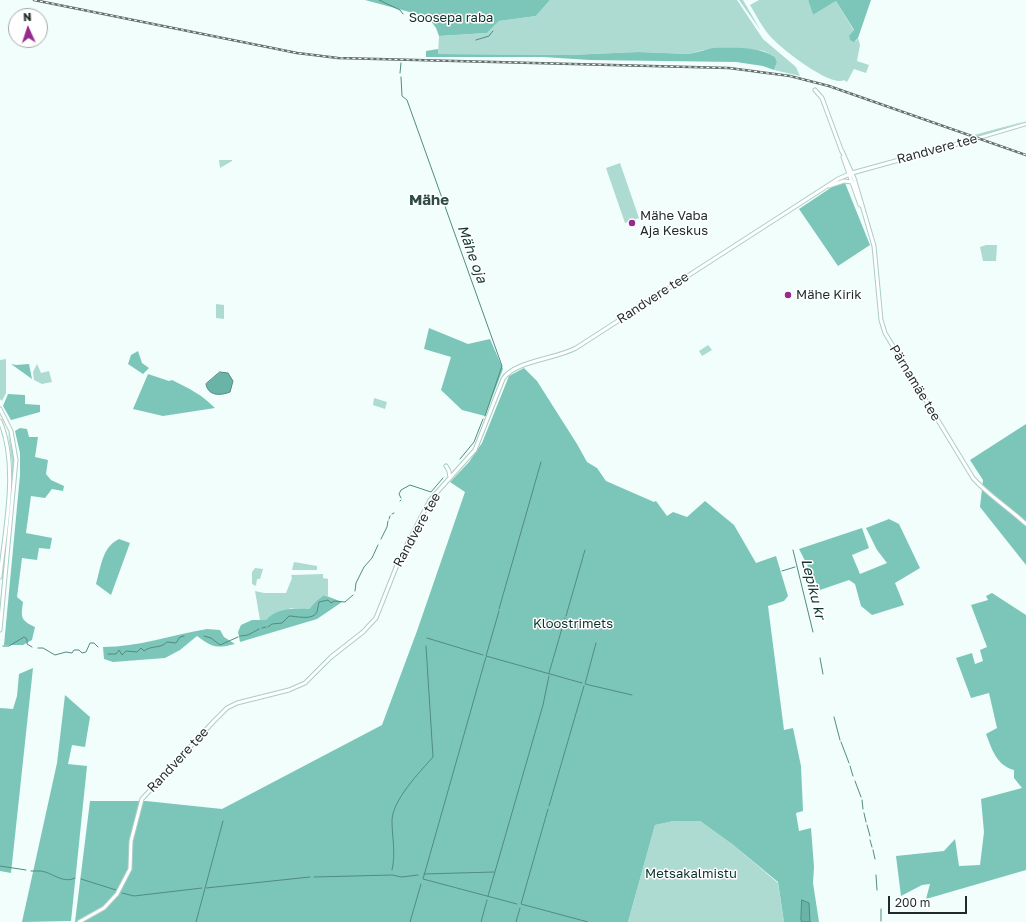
<!DOCTYPE html>
<html>
<head>
<meta charset="utf-8">
<style>
	body { margin:0 }
	#map { position:relative; width:1026px; height:922px; overflow:hidden; background:#f1fefb; font-family:"Golos Text",sans-serif }
	canvas { display:block }
	.north { position:absolute; left:8px; top:8px; width:40px; height:40px; box-sizing:border-box; background:#fff; border:1px solid #a5aaa9; border-radius:50%; rotate:357deg; font-size:11px; font-weight:700; line-height:16px; text-align:center; color:#1e2b28 }
	.north::after { content:''; display:block; margin:auto; width:14px; height:18px; background:#962b8d; clip-path:polygon(50% 0,100% 100%,50% 72%,0 100%) }
	.scale { position:absolute; left:888px; top:896px; width:79px; height:18px; box-sizing:border-box; border:2px solid #1e2b28; border-top:0; padding-left:5px; font-size:12px; line-height:14px; white-space:nowrap; color:#1e2b28; -webkit-text-stroke:3px #fff; paint-order:stroke }
</style>
</head>
<body>
<div id="map">
<canvas width="1026" height="922"></canvas>
<div class="north">N</div>
<div class="scale">200 m</div>
</div>
<script>
const g = document.querySelector('canvas').getContext('2d');
g.lineJoin = 'round';
function fill(path, color) { g.fillStyle = color; g.fill(path, 'evenodd'); }
function trace(path, color, width, dash) { g.strokeStyle = color; g.lineWidth = width; g.lineCap = dash ? 'butt' : 'round'; g.setLineDash(dash || []); g.stroke(path); }
function write(font, color, halo, rows, align = 'center') {
  g.font = font + ' "Golos Text",sans-serif'; g.lineWidth = 3; g.setLineDash([]); g.textBaseline = 'middle'; g.strokeStyle = halo; g.fillStyle = color; for (const [text, x, y, turn = 0] of rows) {
    g.save(); g.translate(x, y); g.rotate((+turn || 0) * Math.PI / 180); g.textAlign = isNaN(turn) ? turn : align; if (halo) g.strokeText(text, 0, 0); g.fillText(text, 0, 0); g.restore();
  }
}
fill(new Path2D(`
	M 550,0 L 737,0 L 763,39 L 796,67 L 800,76 L 774,70 L 777,62 L 775,57 L 764,51 L 750,49 L 703,50 L 689,54 L 638,52 L 569,55 L 438,54 L 439,36 L 487,33 L 499,21 L 536,16 Z
	M 739,0 L 743,0 L 761,31 Z
	M 759,0 L 808,0 L 813,15 L 836,1 L 854,31 L 849,38 L 856,41 L 858,38 L 860,45 L 857,61 L 869,65 L 866,73 L 854,69 L 847,82 L 844,80 C 831,88 779,47 770,36 C 762,27 756,15 750,5 Z
	M 1026,121 L 977,137 L 973,136 L 974,135 Z
	M 219,160 L 232,160 L 232,161 L 220,168 Z
	M 620,163 L 639,218 L 625,223 L 606,168 Z
	M 986,245 L 997,245 L 996,261 L 983,261 L 980,247 Z
	M 216,304 L 224,305 L 224,319 L 216,318 Z
	M 708,345 L 712,350 L 702,356 L 699,351 Z
	M 6,359 L 6,393 L 2,401 L 0,399 L 0,360 Z
	M 37,364 L 41,373 L 49,371 L 52,382 L 42,384 L 34,380 L 33,372 Z
	M 374,398 L 387,402 L 385,409 L 373,405 Z
	M 8,432 L 14,458 L 11,495 L 12,464 Z
	M 6,534 L 6,550 L 0,607 Z
	M 294,562 L 317,566 L 317,570 L 292,570 Z
	M 255,568 L 263,569 L 260,579 L 257,579 L 256,586 L 252,584 L 252,572 Z
	M 323,574 L 323,578 L 328,579 L 328,596 L 324,595 L 316,601 L 309,609 L 291,608 L 266,620 L 260,620 L 255,591 L 264,593 L 286,593 L 292,578 L 291,575 Z
	M 674,821 L 700,821 L 732,844 L 778,883 L 784,922 L 628,922 L 655,825 Z`), '#addbd2');
fill(new Path2D(`
	M 365,0 L 550,0 L 536,16 L 499,21 L 487,33 L 439,36 L 436,28 L 428,17 Z
	M 808,0 L 871,0 L 858,38 L 854,42 L 850,40 L 849,36 L 854,30 L 836,1 L 813,15 Z
	M 713,48 C 734,48 757,46 775,57 L 777,62 L 774,70 L 763,66 L 736,62 L 590,60 L 543,57 L 426,57 L 426,51 L 438,49 L 438,54 L 569,55 L 638,52 L 689,54 Z
	M 845,183 L 870,245 L 838,266 L 799,209 L 832,187 Z
	M 429,328 L 468,344 L 490,339 L 503,369 L 485,416 L 462,410 L 441,390 L 451,357 L 424,349 Z
	M 138,351 L 142,363 L 149,368 L 143,374 L 128,364 L 131,355 Z
	M 11,364 L 16,365 L 29,364 L 32,379 Z
	M 524,368 L 537,381 L 577,444 L 587,462 L 597,468 L 606,481 L 654,502 L 656,501 L 667,516 L 673,512 L 687,517 L 705,501 L 734,525 L 756,563 L 776,556 L 788,596 L 784,601 L 768,606 L 784,730 L 793,728 L 801,766 L 803,811 L 796,813 L 799,831 L 811,828 L 814,867 L 813,883 L 819,922 L 784,922 L 778,882 L 732,844 L 700,821 L 674,821 L 655,825 L 628,922 L 75,922 L 90,801 L 146,801 L 222,809 L 382,725 L 417,631 L 465,492 L 450,482 L 469,462 L 482,443 L 509,376 Z
	M 148,374 L 169,381 L 172,380 C 190,389 201,394 215,408 L 163,416 L 133,409 Z
	M 8,394 L 25,395 L 25,404 L 40,405 L 40,412 L 11,420 L 3,406 Z
	M 1026,424 L 1026,565 L 980,507 L 983,480 L 970,460 Z
	M 20,428 L 27,429 L 29,437 L 38,437 L 35,457 L 48,460 L 46,474 L 51,480 L 64,486 L 63,491 L 52,489 L 45,498 L 31,496 L 26,533 L 52,538 L 50,549 L 39,548 L 37,560 L 22,558 L 17,597 L 23,602 C 21,617 20,620 35,627 L 32,640 L 23,645 L 4,645 L 20,475 L 20,453 L 15,431 Z
	M 889,519 L 899,524 L 920,568 L 895,583 L 904,605 L 872,615 L 861,606 L 855,584 L 849,580 L 820,590 L 799,549 L 862,528 L 869,548 L 852,555 L 860,574 L 887,563 L 877,550 L 866,528 Z
	M 119,539 L 130,543 L 111,595 L 96,584 C 101,567 102,547 119,539 Z
	M 992,593 L 1026,615 L 1026,870 L 926,899 L 930,884 L 922,885 L 901,896 L 896,856 L 944,851 L 955,839 L 959,866 L 980,865 L 984,832 L 981,799 L 1022,788 L 1014,778 L 1014,770 C 996,765 992,749 986,734 L 997,728 L 989,693 L 971,698 L 956,658 L 972,653 L 975,664 L 983,661 L 980,650 L 987,647 L 971,605 L 988,600 L 986,596 Z
	M 324,595 L 342,602 L 317,619 L 240,642 L 238,632 L 241,625 L 252,620 L 266,620 C 277,608 294,608 309,609 L 316,601 Z
	M 207,629 L 220,630 L 224,637 L 235,644 C 216,649 212,647 197,636 L 180,650 L 165,658 L 113,662 L 104,659 L 103,647 C 138,647 172,635 207,629 Z
	M 33,668 L 11,873 L 0,871 L 0,708 L 13,709 L 17,696 L 19,674 Z
	M 65,695 L 90,717 L 85,747 L 72,745 L 68,764 L 87,766 L 71,921 L 22,922 L 57,763 Z`), '#7cc6b9');
const water = new Path2D(`
	M 220,372 L 228,373 L 233,381 L 230,392 C 220,396 208,396 206,384 Z
	M 802,900 L 809,903 L 810,922 L 802,922 L 801,920 Z`);
fill(water, '#69b4a7');
trace(water, '#528b81', 1);
trace(new Path2D(`
	M 379,0 L 400,10 L 403,14
	M 476,40 L 489,36 L 493,31
	M 400,73 L 401,63
	M 401,77 L 402,96 L 407,100 L 502,366 L 485,416
	M 460,459 L 474,442 L 483,419
	M 401,498 L 399,494 L 401,490 L 410,485 L 431,492 L 443,478
	M 400,501 L 401,500
	M 392,514 L 394,513
	M 389,519 L 390,516
	M 381,539 L 387,527 L 388,521
	M 793,550 L 813,632
	M 782,571 L 795,567
	M 355,591 L 356,583 L 364,567 L 372,558 L 378,545
	M 499,609 L 541,462
	M 499,611 L 486,656 L 582,683
	M 566,616 L 585,550
	M 268,627 L 272,624 L 282,623 L 289,616 C 296,616 313,621 317,612 C 318,609 318,605 319,602 L 328,600 L 331,603 L 334,601 L 345,602 L 353,595
	M 262,628 L 266,627
	M 204,636 L 211,638 L 220,645 L 238,637
	M 240,636 L 248,635 L 259,629
	M 427,638 L 483,655
	M 596,643 L 585,684 L 632,695
	M 3,646 L 9,646 L 24,637 L 27,639 L 27,644 L 32,647
	M 38,648 L 43,648 L 55,655 L 66,652 L 72,653 L 74,650 L 79,650 L 82,653 L 86,652 L 90,643 L 94,643 L 98,647
	M 108,654 L 116,654 L 119,650 L 122,655 L 126,651 L 137,652 L 141,648 L 144,651 C 151,645 161,649 167,642 L 176,643 L 180,637 L 184,636
	M 486,657 L 423,879 L 517,904
	M 820,658 L 823,674
	M 549,673 L 565,618
	M 834,717 L 840,740
	M 841,742 L 849,763
	M 850,766 L 853,776
	M 855,781 L 861,797
	M 862,800 L 863,809
	M 549,806 L 584,686
	M 548,809 L 521,904 L 588,922
	M 864,813 L 866,822
	M 867,825 L 870,836
	M 870,840 L 872,847
	M 873,850 L 875,859
	M 0,866 L 26,870
	M 392,870 C 396,853 392,837 392,821 C 392,800 420,772 433,757 L 426,646
	M 31,871 C 34,871 38,871 41,871 C 53,873 63,884 75,878
	M 424,874 L 494,872
	M 876,875 L 877,890
	M 314,877 L 392,875 L 402,877 L 418,875
	M 81,879 L 116,890
	M 206,888 L 310,877
	M 122,893 L 134,896 L 202,888
	M 488,896 L 543,705 L 549,676
	M 881,921 L 881,909
	M 196,922 L 223,821
	M 410,922 L 421,884
	M 481,922 L 487,900
	M 516,922 L 520,908`), '#528b81', 1);
const tertiary = new Path2D(`
	M 968,141 L 1026,124`);
const secondary = new Path2D(`
	M 815,90 L 822,98 L 842,152
	M 842,151 L 854,178 L 874,246 L 881,320 L 885,333 L 973,478 C 988,495 1009,508 1026,524
	M 843,157 L 860,205
	M 829,186 L 844,181 L 852,182
	M 0,409 L 11,431 L 16,460 L 0,630
	M 0,421 C 19,466 5,528 0,577
	M 446,466 L 449,471 L 450,478
	M 79,922 L 104,908 L 117,894 L 130,869 L 131,841 L 142,799 L 213,722 L 227,708 L 237,703 L 289,690 L 305,683 L 331,657 L 363,632 L 376,618 L 399,560 L 430,500 L 475,450 L 503,379 C 514,361 556,359 576,348 L 838,179 L 852,173 L 968,141`);
trace(tertiary, '#accdc6', 4.5);
trace(secondary, '#accdc6', 5);
trace(tertiary, '#fff', 2.5);
trace(secondary, '#fff', 3);
const rail = new Path2D(`
	M 34,0 L 297,53 L 338,58 L 729,68 L 790,76 L 829,86 L 1026,155`);
trace(rail, '#626f6c', 2.5);
trace(rail, '#fff', 1, [3]);
for (const [x, y, r, color] of [
	[632,223,4,"#962b8d"],
	[788,295,4,"#962b8d"]
]) { const dot = new Path2D(); dot.arc(x, y, r, 0, 2 * Math.PI); g.fillStyle = color; g.fill(dot); trace(dot, '#fff', 1.5); }
write('13px', '#0d322c', '#fff', [
	["Soosepa raba",451,18],
	["Kloostrimets",573,624],
	["Metsakalmistu",691,874]
]);
write('13px', '#1e2b28', '#fff', [
	["Randvere tee",937,149,-15],
	["Randvere tee",653,298,-33],
	["Pärnamäe tee",915,383,59],
	["Randvere tee",417,530,-61],
	["Randvere tee",178,760,-47]
]);
write('13px', '#1e2b28', '#fff', [
	["Mähe Vaba",640,216],
	["Aja Keskus",640,231],
	["Mähe Kirik",796,295]
], 'left');
write('italic 14px', '#113630', '#fff', [
	["Mähe oja",472,254,70],
	["Lepiku kr",813,589,76]
]);
write('bold 15px', '#2f4c47', '#fff', [
	["Mähe",429,200]
]);
</script>
</body>
</html>
